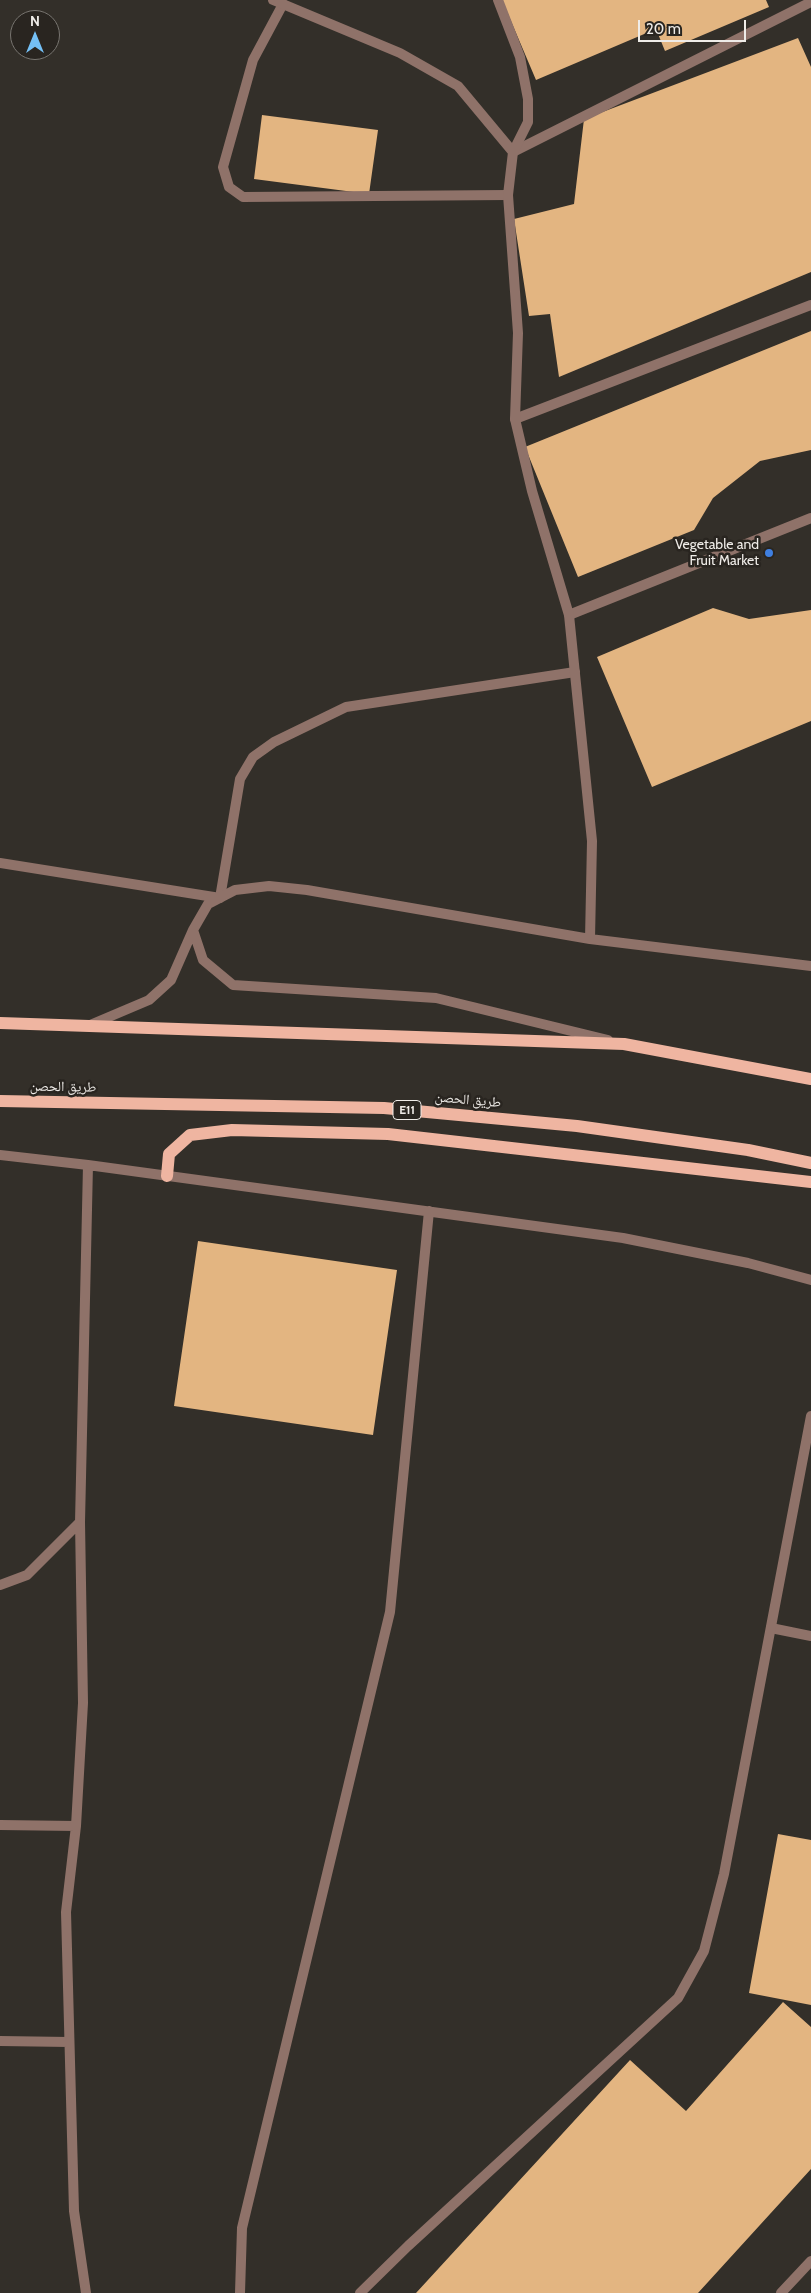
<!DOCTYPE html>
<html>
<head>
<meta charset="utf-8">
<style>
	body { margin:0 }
	#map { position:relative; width:811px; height:2293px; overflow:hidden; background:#332f29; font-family:Cabin,sans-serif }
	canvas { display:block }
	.north { position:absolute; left:10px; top:10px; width:50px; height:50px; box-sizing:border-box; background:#292520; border:1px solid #787570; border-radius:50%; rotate:0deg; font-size:14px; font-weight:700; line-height:20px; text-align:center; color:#efece8 }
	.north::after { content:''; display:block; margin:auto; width:18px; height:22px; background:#74c0f6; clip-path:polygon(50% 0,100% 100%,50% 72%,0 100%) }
	.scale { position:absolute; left:638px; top:20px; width:108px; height:22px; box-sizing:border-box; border:2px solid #efece8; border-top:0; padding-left:6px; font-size:15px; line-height:18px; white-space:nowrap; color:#efece8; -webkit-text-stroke:4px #292520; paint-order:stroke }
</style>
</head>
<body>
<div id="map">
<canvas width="811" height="2293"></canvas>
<div class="north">N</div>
<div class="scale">20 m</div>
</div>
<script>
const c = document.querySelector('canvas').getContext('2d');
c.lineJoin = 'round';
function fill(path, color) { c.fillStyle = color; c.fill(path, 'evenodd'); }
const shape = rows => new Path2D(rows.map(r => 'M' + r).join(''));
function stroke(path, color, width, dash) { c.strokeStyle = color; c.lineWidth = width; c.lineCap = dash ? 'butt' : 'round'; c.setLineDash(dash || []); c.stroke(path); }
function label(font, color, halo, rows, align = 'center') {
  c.font = font + ' Cabin,"Noto Naskh Arabic",sans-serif'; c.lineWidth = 5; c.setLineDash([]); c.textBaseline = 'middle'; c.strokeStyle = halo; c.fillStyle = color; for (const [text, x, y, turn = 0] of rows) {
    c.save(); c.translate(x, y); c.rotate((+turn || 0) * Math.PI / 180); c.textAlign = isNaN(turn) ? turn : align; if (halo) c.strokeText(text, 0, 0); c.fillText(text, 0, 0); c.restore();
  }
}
fill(shape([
	[502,0,766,0,769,7,665,51,656,29,536,80],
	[798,38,811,67,811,272,559,377,550,314,529,316,514,219,574,204,584,119],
	[262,115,378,130,369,194,254,179],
	[811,331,811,450,760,461,713,498,694,530,578,577,525,447],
	[713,608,749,619,811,610,811,721,652,787,597,657],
	[198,1241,397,1270,373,1435,174,1406],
	[778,1834,811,1840,811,2005,749,1993],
	[783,2002,811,2027,811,2169,698,2293,416,2293,630,2060,686,2111]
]), '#e3b581');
stroke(shape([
	[283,4,253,60,223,167,229,187,243,197,508,195],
	[513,152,811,2],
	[515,419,811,305],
	[569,615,811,518],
	[220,898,240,779,253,757,274,742,346,707,575,672],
	[771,1628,811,1636],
	[781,2293,811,2261]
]), '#8f7269', 10);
stroke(shape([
	[273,0,400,53,458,86,513,152,508,195,518,333,515,419,532,491,569,615,592,841,590,939],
	[498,0,520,57,528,99,528,122,513,152],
	[0,863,220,898],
	[193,930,203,960,233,985,436,998,608,1040],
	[90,1025,149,1000,171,980,193,930,208,904,235,890,269,886,307,890,590,939,811,966],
	[0,1155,88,1165,623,1238,748,1263,811,1280],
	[0,1585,27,1575,80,1522],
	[0,1825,76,1826],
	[0,2041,69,2042],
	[86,2293,74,2211,66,1912,76,1826,83,1703,80,1522,88,1165],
	[240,2293,242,2228,390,1612,429,1211],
	[360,2293,408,2246,678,1998,704,1951,724,1874,811,1416]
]), '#8f7269', 10);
stroke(shape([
	[0,1023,624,1044,811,1079],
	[0,1101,384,1108,577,1126,748,1150,811,1163],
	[167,1176,169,1154,190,1135,232,1130,388,1134,811,1182]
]), '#efb5a1', 12);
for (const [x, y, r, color] of [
	[769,553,5,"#3f7fe0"]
]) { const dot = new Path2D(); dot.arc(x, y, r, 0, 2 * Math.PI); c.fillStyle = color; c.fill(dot); stroke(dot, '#292520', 2); }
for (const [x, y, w] of [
	[407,1110,28]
]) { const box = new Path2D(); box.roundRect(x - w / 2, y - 9.5, w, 19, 4); c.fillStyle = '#292520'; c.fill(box); stroke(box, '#efece8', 1); }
label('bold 12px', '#efece8', null, [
	["E11",407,1110]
]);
label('14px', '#efece8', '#292520', [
	["Vegetable and",759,545],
	["Fruit Market",759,561]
], 'right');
label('14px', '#efece8', '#292520', [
	["طريق الحصن",63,1087,1],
	["طريق الحصن",468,1100,5]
]);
</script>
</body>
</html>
